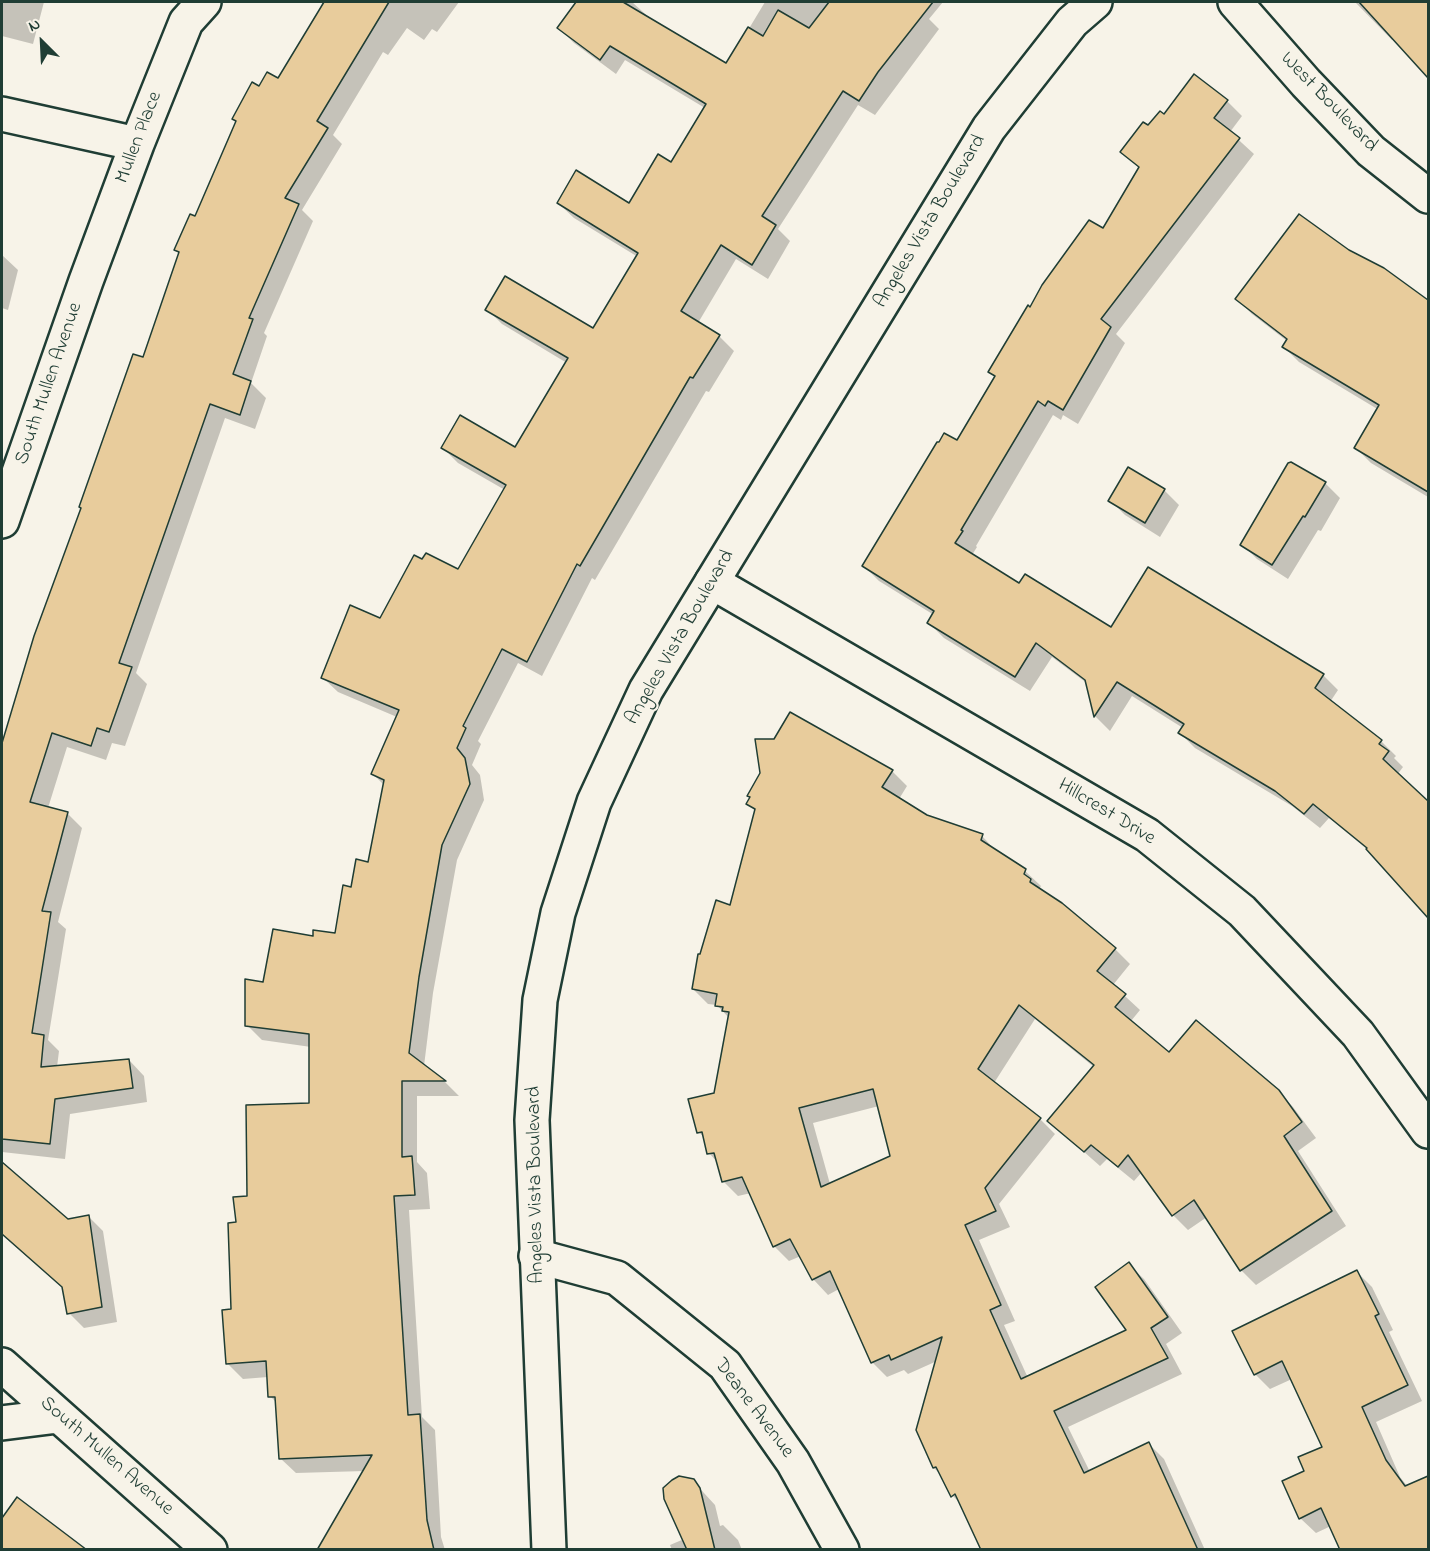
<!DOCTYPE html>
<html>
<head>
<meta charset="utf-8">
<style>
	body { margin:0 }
	#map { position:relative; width:1430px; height:1551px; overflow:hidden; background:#f7f3e8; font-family:"Indie Flower",sans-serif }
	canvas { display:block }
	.frame { position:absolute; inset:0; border:3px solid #1f3d34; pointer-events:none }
	.north { position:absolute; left:12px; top:12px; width:60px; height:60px; -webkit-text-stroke:4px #f7f3e8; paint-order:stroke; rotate:336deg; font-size:16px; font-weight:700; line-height:24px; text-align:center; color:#1f3d34 }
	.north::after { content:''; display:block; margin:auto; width:21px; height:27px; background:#1f3d34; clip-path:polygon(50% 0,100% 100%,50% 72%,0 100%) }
</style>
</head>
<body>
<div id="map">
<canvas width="1430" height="1551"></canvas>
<div class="frame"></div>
<div class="north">N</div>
</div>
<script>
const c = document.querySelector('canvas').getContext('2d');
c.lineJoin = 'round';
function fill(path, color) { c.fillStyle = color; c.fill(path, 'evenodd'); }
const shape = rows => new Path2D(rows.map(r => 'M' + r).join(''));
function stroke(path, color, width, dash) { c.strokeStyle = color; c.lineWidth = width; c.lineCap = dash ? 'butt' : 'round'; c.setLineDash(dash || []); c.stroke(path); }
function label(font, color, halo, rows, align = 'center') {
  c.font = font + ' "Indie Flower",sans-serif'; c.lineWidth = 4.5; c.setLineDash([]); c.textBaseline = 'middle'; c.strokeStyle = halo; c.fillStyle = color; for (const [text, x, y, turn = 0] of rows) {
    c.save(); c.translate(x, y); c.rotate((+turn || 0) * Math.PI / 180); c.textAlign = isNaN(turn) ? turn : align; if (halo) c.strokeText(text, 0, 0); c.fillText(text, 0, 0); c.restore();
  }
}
fill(shape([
	[2,2,44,2,33,44,2,36],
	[321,2,459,2,437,32,432,29,424,40,407,28,388,55,383,52,333,135,342,144,302,210,313,221,264,333,267,336,251,383,266,398,255,429,225,418,136,673,147,684,125,746,112,743,106,760,67,747,48,808,67,813,82,828,58,922,66,929,48,1040,59,1051,57,1067,129,1060,144,1076,147,1102,70,1114,65,1159,2,1152,2,748,36,636,144,359,180,254,176,250,196,218,259,88,278,80,323,5],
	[578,2,632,2,654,22,727,65,765,2,943,2,929,19,939,29,875,115,858,105,778,229,790,241,768,279,736,259,698,323,719,336,734,351,709,392,706,391,595,580,592,578,542,676,518,663,478,741,481,744,472,765,480,775,484,800,457,860,433,993,424,1066,445,1082,459,1096,417,1096,417,1162,427,1173,430,1209,409,1210,422,1417,435,1430,441,1537,445,1550,334,1550,365,1471,296,1473,280,1458,277,1403,270,1396,268,1377,243,1379,228,1364,233,1311,238,1224,249,1197,310,1105,311,1047,262,1040,247,1025,264,983,314,938,336,935,352,888,369,864,384,785,373,774,397,717,338,692,322,677,381,620,458,571,505,490,458,463,443,448,516,449,567,363,502,324,487,309,594,330,638,257,574,218,558,203,629,205,671,164,705,108,625,60,616,74,574,43,559,28],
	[1355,2,1428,2,1428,76,1394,38,1392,40],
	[1194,76,1227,101,1242,116,1230,132,1254,154,1116,334,1125,343,1078,424,1063,415,1061,420,1053,415,976,546,977,547,972,555,1020,585,1112,629,1323,675,1338,690,1330,702,1381,741,1396,756,1394,758,1403,767,1397,775,1428,803,1428,914,1368,850,1329,818,1320,828,1292,806,1195,748,1180,733,1183,728,1132,696,1110,731,1095,716,1088,684,1052,657,1030,691,944,638,929,623,934,615,879,581,864,566,958,442,996,378,990,372,1030,309,1104,230,1140,169,1122,152,1149,127,1164,116],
	[1349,251,1383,270,1428,301,1428,497,1371,463,1356,448,1379,410,1299,362,1284,347,1287,341,1252,314,1237,299],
	[2,255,18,270,8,310,2,308],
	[1325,483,1340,498,1321,531,1318,530,1288,579,1257,559,1242,544],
	[1164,490,1179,505,1160,537,1125,515,1110,500],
	[892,771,907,786,899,799,926,816,982,836,997,852,1025,871,1041,886,1039,889,1115,949,1130,964,1113,985,1140,1010,1131,1021,1169,1054,1278,1091,1293,1107,1316,1138,1298,1151,1346,1226,1256,1285,1241,1270,1207,1217,1188,1230,1173,1215,1142,1172,1134,1181,1107,1159,1100,1166,1049,1121,1094,1067,1035,1019,994,1083,1040,1119,1055,1134,999,1204,1010,1227,979,1240,1015,1321,1004,1325,1028,1378,1128,1331,1128,1264,1144,1279,1182,1333,1166,1344,1182,1374,1068,1427,1090,1472,1149,1444,1164,1459,1205,1550,984,1550,962,1505,953,1496,942,1476,934,1468,937,1361,908,1374,904,1370,887,1377,872,1362,839,1289,828,1295,813,1279,801,1256,789,1261,774,1246,751,1193,738,1196,723,1181,718,1163,709,1153,705,1139,699,1132,716,1094,729,1018,717,1005,708,1004,693,989,701,956,731,906,756,812,748,803],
	[879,1106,892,1156,830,1184,813,1123],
	[2,1164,68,1220,88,1216,103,1231,117,1322,84,1328,69,1313,63,1288,2,1235],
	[1357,1272,1372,1287,1393,1330,1389,1332,1422,1401,1376,1422,1400,1477,1408,1487,1428,1477,1428,1550,1342,1550,1331,1526,1316,1533,1300,1518,1306,1472,1324,1447,1292,1379,1270,1389,1255,1374],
	[693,1481,715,1505,720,1526,723,1525,738,1540,742,1550,672,1550,670,1545,684,1539]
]), '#0003');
const building = shape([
	[324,2,389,2,317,121,328,128,285,198,299,204,249,318,253,319,233,374,251,381,240,415,210,404,119,663,132,667,109,732,97,728,91,746,52,733,30,802,68,812,42,911,51,912,32,1033,44,1035,41,1067,129,1059,133,1088,55,1099,50,1144,2,1139,2,743,34,636,81,508,79,507,133,354,143,357,179,252,174,250,190,214,195,216,236,121,232,119,252,82,259,86,267,72,278,78,324,2],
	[576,2,623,2,726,63,748,27,763,36,778,10,809,28,829,2,933,2,878,72,859,101,843,91,762,216,776,225,752,265,721,245,681,311,720,335,693,378,690,377,580,566,577,564,527,662,502,649,463,726,466,728,457,748,465,758,470,784,442,845,419,977,409,1053,446,1081,402,1081,402,1157,412,1156,415,1195,394,1196,408,1415,420,1414,427,1520,434,1550,317,1550,372,1455,279,1459,275,1397,268,1397,266,1361,226,1364,222,1310,231,1309,228,1223,236,1222,233,1197,247,1196,246,1105,309,1103,309,1034,245,1026,245,979,263,982,273,929,313,936,313,930,335,933,343,885,351,887,356,859,368,862,384,780,371,774,399,710,321,678,350,605,380,618,414,555,422,559,426,553,458,569,506,485,441,448,460,415,515,447,568,358,485,310,505,276,593,328,638,253,557,203,576,170,629,203,658,154,671,162,706,104,610,46,600,60,557,28,576,2],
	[1359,2,1428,2,1428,78,1359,2],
	[1194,74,1228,100,1214,118,1240,138,1101,319,1111,327,1063,410,1048,401,1045,406,1038,401,961,530,963,531,955,543,1019,583,1025,574,1111,627,1148,567,1324,674,1315,688,1382,740,1379,744,1389,751,1383,759,1428,801,1428,918,1366,849,1367,848,1313,804,1304,814,1275,791,1178,733,1184,724,1117,682,1094,717,1085,680,1036,643,1015,677,927,623,934,611,862,566,937,442,939,442,944,433,957,440,995,376,988,372,1028,305,1030,307,1042,285,1089,220,1103,228,1139,167,1120,152,1143,122,1148,125,1160,111,1164,114,1194,74],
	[1299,214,1349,250,1384,268,1428,300,1428,492,1354,448,1379,405,1282,347,1287,339,1235,299,1299,214],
	[1291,462,1326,482,1305,517,1303,516,1272,565,1240,545,1288,463,1291,462],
	[1128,467,1165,489,1145,523,1108,501,1128,467],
	[790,712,893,770,882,787,927,815,983,834,981,840,1026,869,1024,874,1031,879,1030,882,1062,903,1116,948,1097,971,1126,994,1115,1007,1169,1052,1196,1020,1279,1090,1302,1122,1284,1136,1332,1211,1240,1271,1194,1200,1172,1216,1128,1155,1118,1167,1091,1145,1084,1152,1047,1121,1094,1065,1019,1005,978,1069,1041,1118,985,1188,996,1211,965,1225,1001,1305,990,1310,1021,1379,1126,1330,1095,1287,1129,1262,1168,1317,1151,1328,1168,1358,1054,1411,1084,1473,1149,1442,1198,1550,981,1550,955,1494,951,1497,936,1467,933,1468,916,1430,942,1337,891,1360,889,1355,871,1363,830,1271,812,1280,790,1239,773,1247,742,1177,722,1182,714,1153,707,1154,702,1132,697,1133,688,1099,714,1093,729,1012,722,1011,723,1007,715,1006,717,994,692,989,698,954,700,954,716,900,730,905,755,809,746,804,750,797,747,796,760,773,755,739,774,739,790,712],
	[873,1089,890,1156,821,1187,799,1108,873,1089],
	[2,1162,68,1219,89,1215,102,1307,67,1314,62,1287,2,1234,2,1162],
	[1357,1270,1379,1314,1375,1316,1408,1385,1362,1407,1386,1460,1405,1486,1428,1476,1428,1550,1340,1550,1321,1508,1299,1519,1282,1481,1304,1471,1298,1457,1322,1447,1282,1361,1254,1375,1232,1331,1357,1270],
	[679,1476,694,1479,700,1488,715,1550,687,1550,664,1499,663,1488,672,1480,679,1476],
	[17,1497,87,1550,2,1550,2,1518,17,1497]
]);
fill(building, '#e8cc9c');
stroke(building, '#1f3d34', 1.5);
const minor = shape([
	[2,114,137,144],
	[2,521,86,281,137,144,186,22,204,2],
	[712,582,1147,835,1242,911,1358,1034,1428,1131],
	[536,1256,617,1278,725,1365,793,1462,842,1550],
	[2,1365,210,1550],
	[2,1423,58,1416]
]);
const tertiary = shape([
	[1235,2,1306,83,1371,151,1428,196],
	[549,1550,532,1120,540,1000,558,913,594,802,646,690,989,128,1072,22,1095,2]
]);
stroke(minor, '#1f3d34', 38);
stroke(tertiary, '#1f3d34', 38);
stroke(minor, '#f7f3e8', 33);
stroke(tertiary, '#f7f3e8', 33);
label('20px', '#1f3d34', '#f7f3e8', [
	["West Boulevard",1328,103,46],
	["Mullen Place",140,138,-69],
	["Angeles Vista Boulevard",931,222,-59],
	["South Mullen Avenue",50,384,-71],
	["Angeles Vista Boulevard",681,638,-60],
	["Hillcrest Drive",1106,813,31],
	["Angeles Vista Boulevard",537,1185,-91],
	["Deane Avenue",753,1409,53],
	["South Mullen Avenue",106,1457,41]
]);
</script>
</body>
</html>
